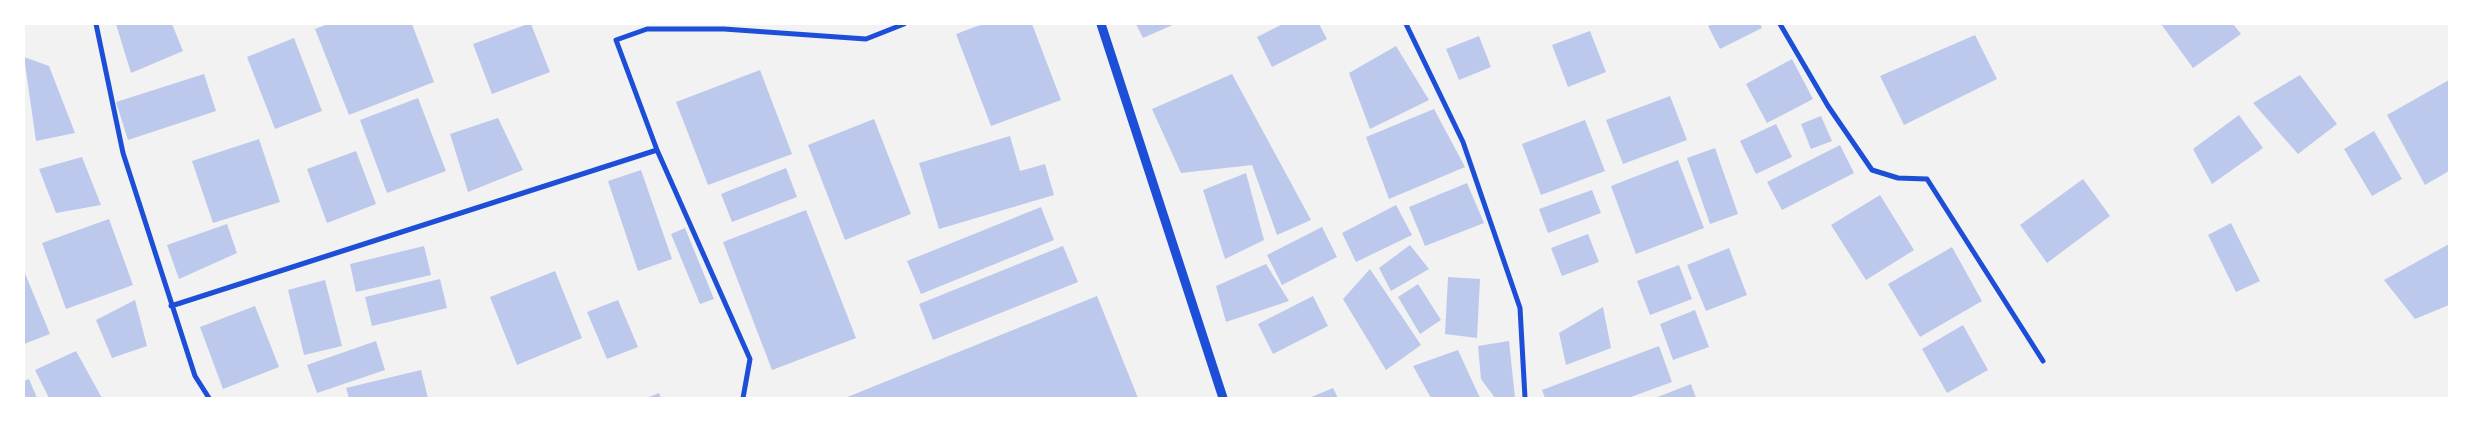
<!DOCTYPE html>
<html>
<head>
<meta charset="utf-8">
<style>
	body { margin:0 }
	#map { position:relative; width:2473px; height:422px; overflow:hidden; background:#f2f2f2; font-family:Figtree,sans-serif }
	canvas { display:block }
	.frame { position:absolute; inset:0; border:25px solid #fff; pointer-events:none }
</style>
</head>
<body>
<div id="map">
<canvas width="2473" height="422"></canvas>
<div class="frame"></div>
</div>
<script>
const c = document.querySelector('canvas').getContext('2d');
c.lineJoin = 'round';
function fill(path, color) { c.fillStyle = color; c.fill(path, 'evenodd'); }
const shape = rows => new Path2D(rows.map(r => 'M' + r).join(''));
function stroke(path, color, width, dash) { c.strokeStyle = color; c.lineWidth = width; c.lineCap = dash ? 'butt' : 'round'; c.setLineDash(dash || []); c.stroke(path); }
fill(shape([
	[116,24,172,24,183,51,131,73],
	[328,24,412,24,434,82,349,115,315,29],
	[528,24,531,24,550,72,492,94,473,44],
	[983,24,1032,24,1061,100,991,126,956,34],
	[1136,24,1175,24,1143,38],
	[1283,24,1319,24,1327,39,1272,67,1257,37],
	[1713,24,1760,24,1762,28,1720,49,1708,26],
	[2161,24,2233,24,2241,34,2193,68],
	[1590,31,1606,72,1568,87,1552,45],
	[1975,35,1997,79,1904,125,1880,76],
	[1479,36,1491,67,1459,80,1446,49],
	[294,38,322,111,275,129,247,57],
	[1396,46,1429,100,1370,129,1349,73],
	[24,57,49,66,75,133,36,141],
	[1792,59,1813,99,1767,123,1746,84],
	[760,70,792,154,708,185,676,102],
	[204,74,216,111,128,140,116,102],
	[1232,74,1311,220,1277,235,1252,165,1181,173,1152,109],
	[2300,75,2337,124,2298,154,2253,103],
	[2449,80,2449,171,2425,185,2387,115],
	[1670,96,1687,140,1623,164,1606,120],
	[418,98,446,171,387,193,360,120],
	[1434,109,1465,167,1389,199,1366,137],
	[2239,115,2263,148,2212,184,2193,149],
	[1821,116,1832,141,1811,149,1801,124],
	[498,118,523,170,468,192,450,134],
	[874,119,911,214,845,240,808,145],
	[1585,120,1605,171,1541,195,1522,144],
	[1776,124,1792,157,1756,174,1740,141],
	[2374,131,2402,179,2372,196,2344,149],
	[1010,136,1020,171,1045,164,1054,195,939,229,919,163],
	[259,139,280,202,213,223,192,161],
	[1840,145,1854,173,1782,210,1767,182],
	[1715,148,1738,214,1710,224,1687,158],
	[356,151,376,204,327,223,307,169],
	[82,157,101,205,56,213,39,169],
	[1678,160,1704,228,1636,254,1611,186],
	[786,168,797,197,732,222,721,194],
	[641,170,672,259,638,271,608,181],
	[1246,173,1264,240,1225,259,1203,190],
	[2083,179,2110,216,2047,263,2020,225],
	[1467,183,1484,223,1425,246,1409,207],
	[1592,190,1601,213,1548,233,1539,209],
	[1880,195,1914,250,1866,280,1831,225],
	[1396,205,1412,235,1356,262,1342,233],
	[1041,207,1054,240,921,294,907,261],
	[806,210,856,338,772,370,723,242],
	[109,219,133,285,66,309,42,243],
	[2231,223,2260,281,2236,292,2208,235],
	[227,224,237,253,179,279,167,245],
	[1322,227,1337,257,1282,285,1267,255],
	[685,228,714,299,700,304,671,234],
	[1588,234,1599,262,1562,276,1551,248],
	[2449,244,2449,305,2415,319,2384,280],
	[1410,245,1429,269,1391,291,1379,268],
	[424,246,431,275,356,292,350,264],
	[1063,246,1078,282,933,340,919,304],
	[1952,247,1982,301,1920,337,1888,284],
	[1729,248,1747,295,1706,311,1687,265],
	[1266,264,1289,301,1226,322,1216,286],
	[1679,265,1692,299,1650,315,1637,281],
	[1370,269,1421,345,1386,370,1343,299],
	[24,271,50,334,24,344],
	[555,271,582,338,517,365,490,297],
	[1448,277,1480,279,1477,338,1445,334],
	[440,279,447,308,372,326,365,297],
	[325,280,342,346,304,355,288,290],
	[1418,284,1441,320,1420,334,1398,297],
	[1097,296,1138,398,845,398],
	[1313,296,1328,326,1273,354,1258,324],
	[135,300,147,346,112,358,96,320],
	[618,300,638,347,607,359,587,312],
	[255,306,279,367,223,389,200,327],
	[1603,307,1611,348,1566,365,1559,333],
	[1695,310,1709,347,1673,360,1660,324],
	[1963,325,1988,370,1947,393,1922,349],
	[376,341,385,370,317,393,307,365],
	[1509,341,1515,398,1495,398,1481,379,1478,346],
	[1659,346,1672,382,1628,398,1545,398,1542,390],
	[1458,350,1480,398,1431,398,1413,366],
	[76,351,102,398,49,398,35,370],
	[421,370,428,398,349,398,346,388],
	[29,379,37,398,24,398,24,381],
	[1691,384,1696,398,1655,398],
	[1333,388,1338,398,1309,398],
	[659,393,661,398,646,398]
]), '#bdc9ec');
stroke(shape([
	[96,24,123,153,195,376,209,398],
	[1406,24,1463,142,1520,308,1525,398],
	[1780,24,1828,106,1872,170,1898,178,1927,179,2043,361],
	[171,306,657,150],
	[743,398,750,359,657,150,616,40,647,29,724,29,866,39,904,24]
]), '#1d4ed8', 5);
stroke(shape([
	[1101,24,1223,398]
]), '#1d4ed8', 9);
</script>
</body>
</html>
